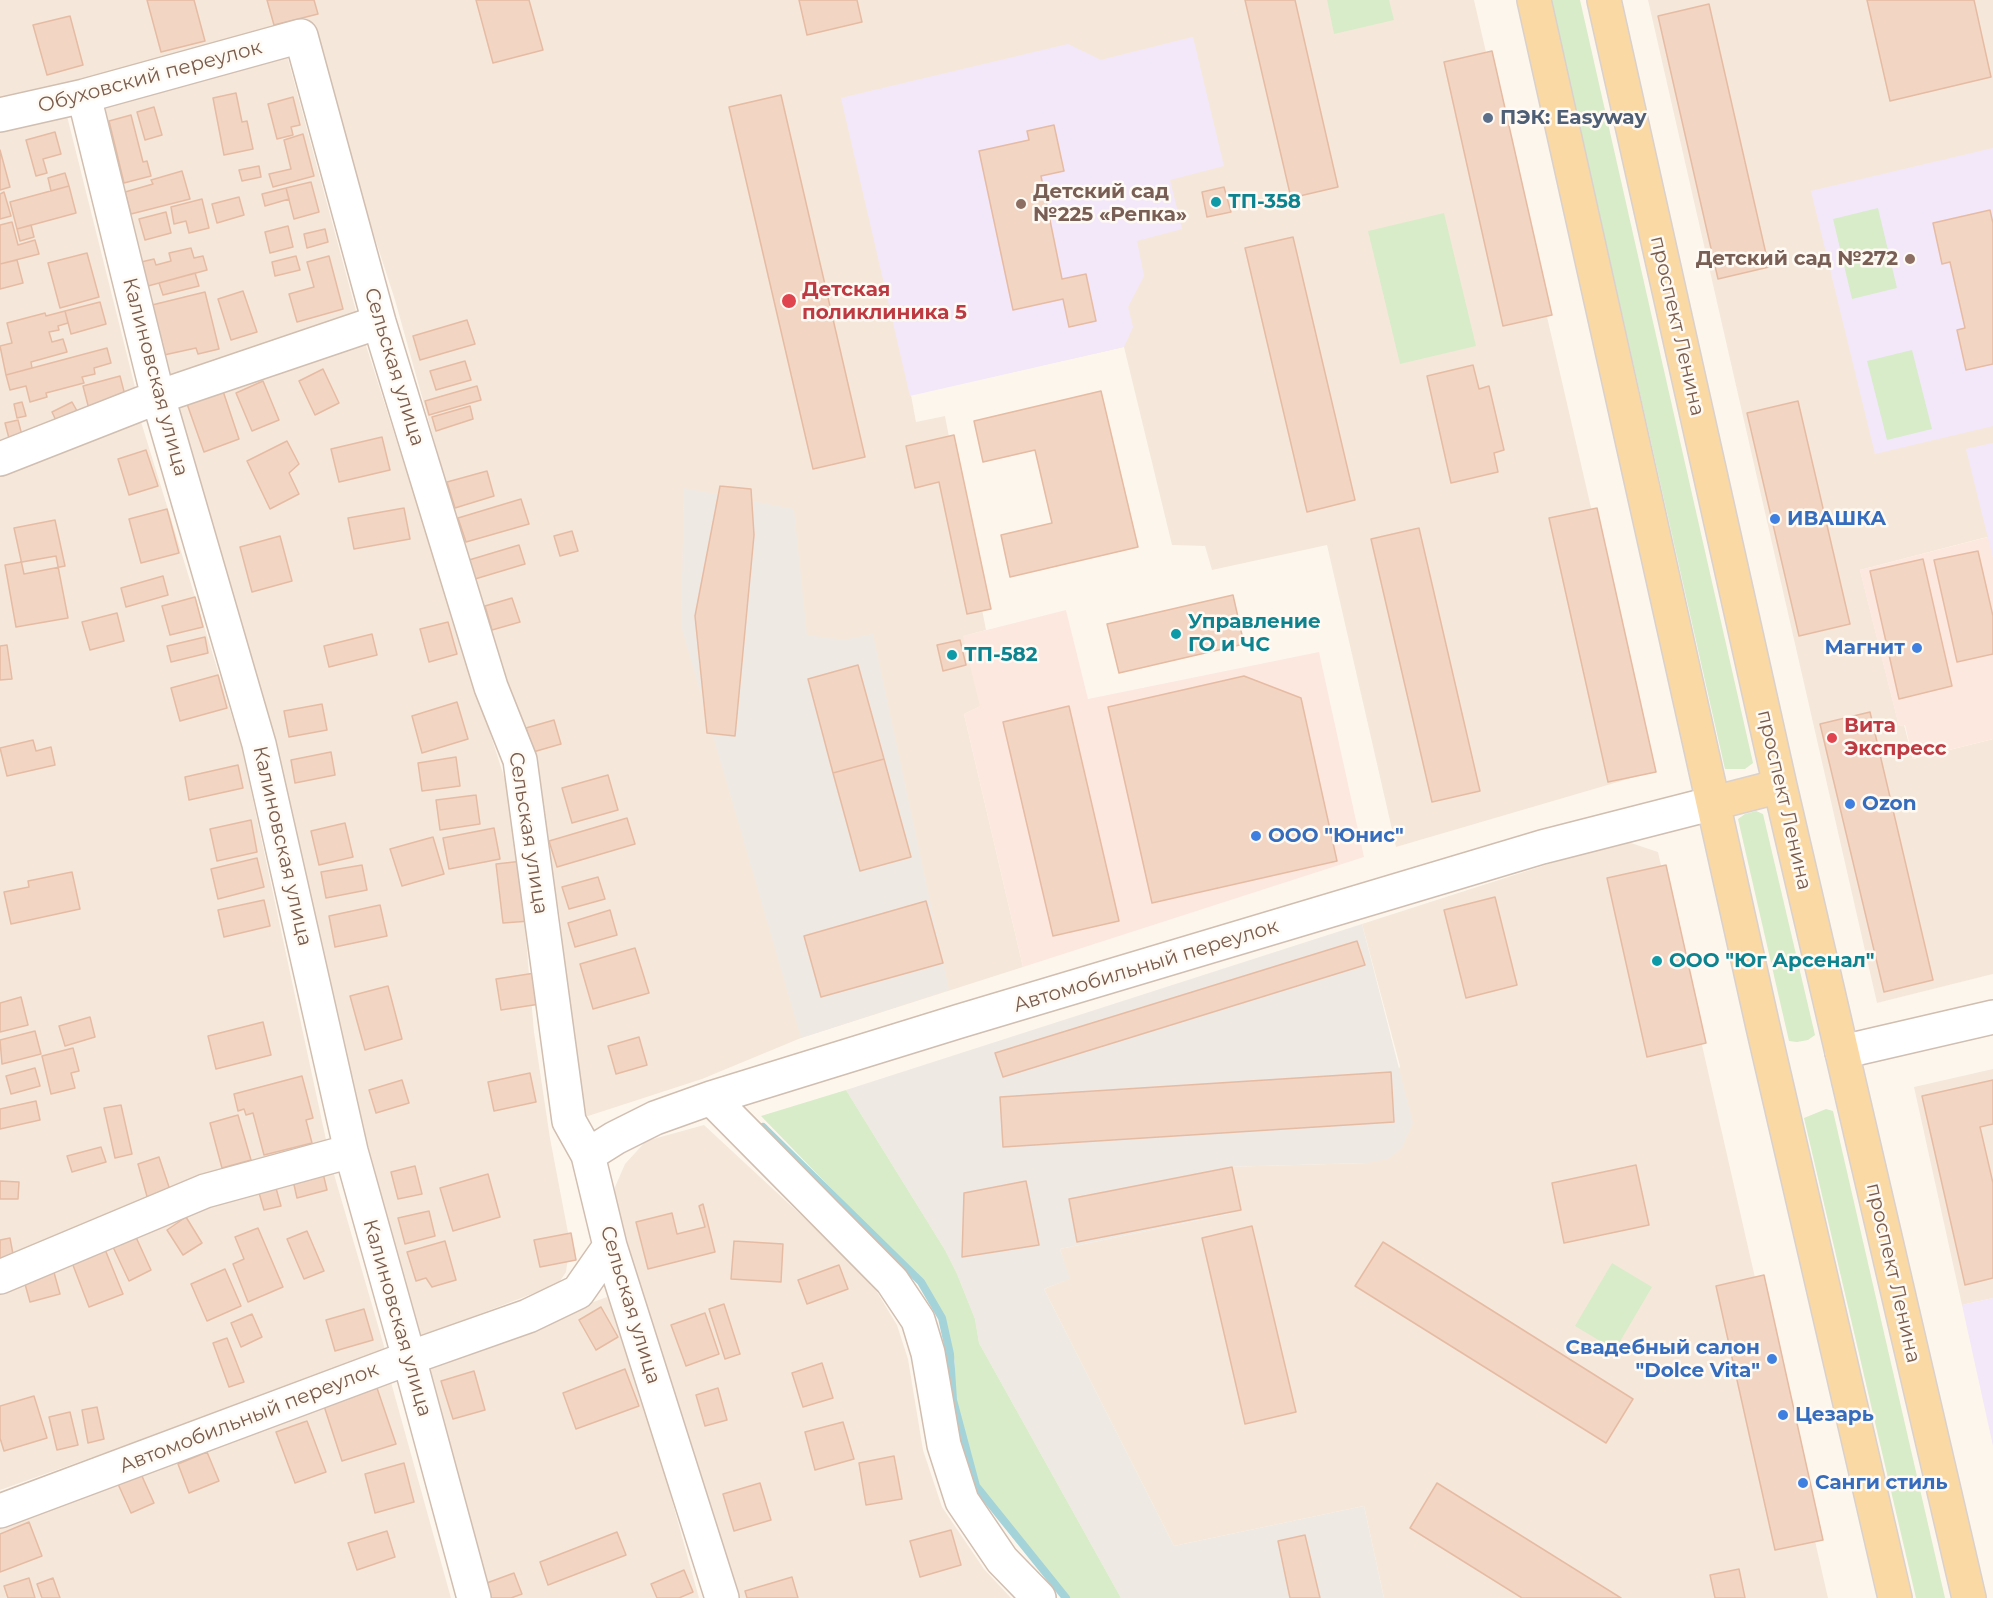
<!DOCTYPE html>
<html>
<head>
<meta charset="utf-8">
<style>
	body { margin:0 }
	canvas { display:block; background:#fdf6ec }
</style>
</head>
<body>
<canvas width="1993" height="1598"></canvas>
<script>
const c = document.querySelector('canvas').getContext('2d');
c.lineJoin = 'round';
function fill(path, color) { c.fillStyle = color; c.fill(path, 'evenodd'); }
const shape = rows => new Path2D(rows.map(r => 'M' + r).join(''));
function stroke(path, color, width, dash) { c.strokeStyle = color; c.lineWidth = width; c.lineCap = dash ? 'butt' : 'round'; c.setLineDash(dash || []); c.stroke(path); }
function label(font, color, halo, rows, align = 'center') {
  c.font = font + ' Montserrat,sans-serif'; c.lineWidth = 5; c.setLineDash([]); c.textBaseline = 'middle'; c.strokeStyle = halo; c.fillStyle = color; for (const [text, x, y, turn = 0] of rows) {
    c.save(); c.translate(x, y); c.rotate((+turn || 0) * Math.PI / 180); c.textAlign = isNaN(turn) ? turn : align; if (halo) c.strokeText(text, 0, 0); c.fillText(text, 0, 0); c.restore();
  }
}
fill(shape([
	[0,0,1474,0,1652,772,1396,847,1327,545,1212,570,1205,546,1172,545,1124,347,911,395,916,422,945,416,986,630,964,636,981,706,964,714,1023,967,801,1038,702,1079,579,1119,569,1031,560,918,535,770,474,583,395,300,307,29,0,108],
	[1648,0,1993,0,1993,558,1987,537,1860,570,1899,726,1904,725,1913,759,1993,739,1993,974,1877,1003],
	[285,48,359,322,153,393,82,104],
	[65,108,138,399,0,455,0,122],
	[363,336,507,786,523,904,534,1032,550,1138,570,1243,566,1272,558,1284,401,1344,156,404],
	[138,412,242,749,328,1149,0,1263,0,464],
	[1628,842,1658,852,1828,1598,1384,1598,1364,1506,1174,1546,1044,1289,1069,1279,1060,1249,1233,1213,1222,1167,1366,1163,1400,1066,1362,924,1589,851],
	[1993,1069,1993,1298,1962,1305,1914,1087],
	[704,1125,828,1240,874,1287,897,1325,908,1359,923,1450,942,1507,984,1569,1011,1598,728,1598,615,1213,615,1187,625,1164,646,1141],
	[329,1157,386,1353,0,1490,0,1276],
	[607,1297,627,1338,699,1598,469,1598,408,1370],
	[389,1375,451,1598,0,1598,0,1521]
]), '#f5e8da');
fill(shape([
	[1988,537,1993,558,1993,739,1913,759,1905,725,1899,726,1860,570],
	[1066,610,1088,699,1319,652,1364,857,1023,967,964,714,980,706,963,636]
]), '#fde8e0');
fill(shape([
	[684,488,794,509,807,635,843,640,873,634,949,990,801,1038,681,626],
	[1362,924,1413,1123,1402,1148,1388,1159,1366,1163,1223,1167,1233,1213,1060,1249,1070,1279,1044,1289,1174,1546,1364,1506,1384,1598,1121,1598,979,1343,975,1319,957,1274,945,1250,846,1090]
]), '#efe9e4');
fill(shape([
	[1193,37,1224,166,1170,180,1182,229,1137,241,1144,276,1128,307,1133,327,1124,347,910,396,841,98,1068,44,1101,60],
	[1993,148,1993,426,1875,454,1811,191],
	[1993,443,1993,558,1966,449],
	[1993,1298,1993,1446,1962,1305]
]), '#f3e8fa');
fill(shape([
	[1327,0,1389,0,1394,20,1334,34],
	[1551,0,1580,0,1753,763,1745,769,1725,769],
	[1878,208,1897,288,1852,299,1833,219],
	[1444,213,1476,346,1400,364,1368,231],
	[1912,350,1932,429,1887,440,1867,361],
	[1756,811,1763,814,1815,1035,1808,1040,1797,1042,1789,1041,1738,819,1745,814],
	[846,1090,945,1250,957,1274,975,1319,979,1343,1121,1598,1068,1598,975,1482,954,1410,955,1362,946,1323,919,1279,761,1116],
	[1826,1109,1833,1111,1945,1598,1916,1598,1804,1118],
	[1612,1263,1652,1287,1615,1350,1575,1326]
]), '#d8ecc9');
stroke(shape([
	[763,1127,921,1282,942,1318,950,1354,953,1400,976,1486,1066,1598]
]), '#a5d3da', 8);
const building = shape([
	[147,0,194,0,205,41,161,52,147,0],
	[267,0,314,0,318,14,274,25,267,0],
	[476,0,529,0,543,50,493,63,476,0],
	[799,0,857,0,862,22,807,35,799,0],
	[1245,0,1295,0,1338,187,1291,198,1245,0],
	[1867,0,1974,0,1991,77,1890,101,1867,0],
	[1709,4,1769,267,1718,279,1658,16,1709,4],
	[70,16,83,65,47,75,33,25,70,16],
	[1492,51,1552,315,1503,326,1444,62,1492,51],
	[236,93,242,122,247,121,253,149,224,155,213,98,236,93],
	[781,95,865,457,813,469,729,107,781,95],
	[293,97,300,125,291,127,293,135,277,139,268,104,293,97],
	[154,107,162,135,145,140,137,112,154,107],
	[131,115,143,162,147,161,151,176,124,183,109,121,131,115],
	[1054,125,1064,171,1041,176,1062,279,1086,274,1096,321,1069,327,1063,299,1013,310,979,151,1029,140,1027,131,1054,125],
	[55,132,61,154,43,159,47,173,36,176,26,140,55,132],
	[303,134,314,176,273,187,269,174,291,169,284,140,303,134],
	[0,150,10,187,0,190,0,150],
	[259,166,261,177,242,181,239,170,259,166],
	[182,171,190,199,131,214,125,192,153,184,151,180,182,171],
	[65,173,69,186,51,191,48,178,65,173],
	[311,182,319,212,294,219,286,188,311,182],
	[69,186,76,213,17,229,10,202,69,186],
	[1224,187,1231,212,1207,217,1202,192,1224,187],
	[286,188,289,199,265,206,262,194,286,188],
	[4,192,11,216,0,219,0,194,4,192],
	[239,197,244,215,217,223,212,204,239,197],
	[202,199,209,228,189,233,186,221,174,224,171,207,202,199],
	[1990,210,1993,223,1993,364,1966,370,1957,330,1965,328,1950,262,1942,264,1933,223,1990,210],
	[166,212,171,233,145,240,139,219,166,212],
	[12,222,18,245,35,240,39,254,0,264,0,225,12,222],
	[31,225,34,237,20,241,17,229,31,225],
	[288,226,293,247,270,253,265,232,288,226],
	[325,229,328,242,307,248,304,234,325,229],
	[1293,237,1355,500,1307,512,1245,248,1293,237],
	[191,248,194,258,203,256,207,270,148,286,141,262,154,259,156,265,171,261,169,253,191,248],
	[87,253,99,297,60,308,48,263,87,253],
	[296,256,300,270,275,276,272,262,296,256],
	[329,256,343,309,297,322,289,294,314,287,307,262,329,256],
	[17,260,23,283,0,289,0,264,17,260],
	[195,273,199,286,163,295,159,283,195,273],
	[243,291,257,332,231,340,218,299,243,291],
	[205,292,219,349,198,354,196,348,164,355,152,305,205,292],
	[100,302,106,324,71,334,65,311,100,302],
	[65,311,68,323,58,326,59,330,49,332,52,342,63,339,67,352,31,362,32,368,6,375,0,346,12,343,7,323,45,313,46,316,65,311],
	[467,320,475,344,420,360,413,336,467,320],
	[107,348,111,363,94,368,95,374,82,377,84,383,46,393,47,397,30,402,26,386,10,390,6,375,107,348],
	[465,361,471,380,436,390,430,371,465,361],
	[1473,365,1479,389,1489,386,1504,450,1494,453,1498,472,1451,483,1427,376,1473,365],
	[323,369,339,403,315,415,299,381,323,369],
	[120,376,127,403,90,413,83,386,120,376],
	[263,381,279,420,252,431,236,393,263,381],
	[477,386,481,400,429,415,425,401,477,386],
	[222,388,239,439,204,452,186,401,222,388],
	[1101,391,1138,547,1010,577,1001,535,1052,523,1035,450,983,462,974,421,1101,391],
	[1798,401,1850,624,1799,636,1747,413,1798,401],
	[22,402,26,416,17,418,14,404,22,402],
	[72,402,81,418,60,429,52,412,72,402],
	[470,406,473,419,436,431,432,417,470,406],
	[18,420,24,443,11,446,5,423,18,420],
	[954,435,991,609,967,614,939,482,915,488,906,446,954,435],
	[382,437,390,470,339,482,331,449,382,437],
	[287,441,299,464,289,473,299,494,270,509,247,461,287,441],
	[146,450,158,486,129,495,118,459,146,450],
	[487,471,494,496,455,508,447,482,487,471],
	[720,486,751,489,754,535,735,736,707,733,695,616,720,486],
	[521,499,529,524,466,542,458,518,521,499],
	[404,508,410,539,354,549,348,518,404,508],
	[1597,508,1656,772,1608,782,1549,518,1597,508],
	[167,509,179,553,141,563,129,519,167,509],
	[55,520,65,566,24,574,14,528,55,520],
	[1419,528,1480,791,1432,802,1371,539,1419,528],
	[572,531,578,551,560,556,554,536,572,531],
	[280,536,292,581,252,592,240,547,280,536],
	[519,545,525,564,475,579,469,560,519,545],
	[1978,551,1993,616,1993,654,1957,662,1934,560,1978,551],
	[56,556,68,618,16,627,5,565,56,556],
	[1923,559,1952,686,1899,699,1870,571,1923,559],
	[163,576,168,595,126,607,121,588,163,576],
	[1233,595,1244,644,1119,673,1107,624,1233,595],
	[195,597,203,627,170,635,162,606,195,597],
	[512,598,520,622,492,630,485,606,512,598],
	[117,613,124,641,90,650,82,622,117,613],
	[448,622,457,654,429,662,420,629,448,622],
	[372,634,377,655,329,667,324,646,372,634],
	[205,637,208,653,171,662,167,646,205,637],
	[960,640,966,665,943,671,937,645,960,640],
	[7,645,12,679,0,680,0,646,7,645],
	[858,665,884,759,833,773,808,679,858,665],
	[218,675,227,708,180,721,171,688,218,675],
	[1244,676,1301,698,1337,861,1152,903,1108,707,1244,676],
	[457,702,468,739,422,753,412,716,457,702],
	[322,704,327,730,289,737,284,711,322,704],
	[1069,706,1119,921,1053,936,1003,722,1069,706],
	[1870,712,1933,980,1884,992,1820,724,1870,712],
	[554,720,561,744,533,752,526,728,554,720],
	[33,740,36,751,51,747,55,765,7,776,0,748,33,740],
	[331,752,335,775,295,783,291,760,331,752],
	[456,757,460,786,422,791,418,763,456,757],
	[884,759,911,857,860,871,833,773,884,759],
	[238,765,243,788,189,800,185,777,238,765],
	[608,775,618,810,572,823,562,788,608,775],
	[476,795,480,824,440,830,436,800,476,795],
	[627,818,635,844,557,867,549,841,627,818],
	[251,820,257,852,217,861,210,829,251,820],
	[345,823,353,857,319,865,311,831,345,823],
	[494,828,500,859,449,869,443,838,494,828],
	[433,837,444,874,402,886,390,849,433,837],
	[257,858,264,887,218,899,211,869,257,858],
	[523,861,530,921,503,923,496,864,523,861],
	[362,865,367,890,326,898,321,872,362,865],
	[1666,865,1706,1043,1647,1057,1607,878,1666,865],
	[72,872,80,909,11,924,4,892,29,887,28,881,72,872],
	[598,877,605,899,569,909,562,887,598,877],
	[1495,897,1517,985,1466,998,1444,910,1495,897],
	[264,900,270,926,224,937,218,910,264,900],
	[926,901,943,963,821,997,804,936,926,901],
	[380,905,387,936,335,947,329,916,380,905],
	[610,910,617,935,575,947,568,923,610,910],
	[1357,941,1365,965,1003,1077,995,1053,1357,941],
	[635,948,649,993,593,1009,580,964,635,948],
	[535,973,540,1004,501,1010,496,979,535,973],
	[388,986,402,1039,365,1050,350,996,388,986],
	[21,997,28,1025,0,1032,0,1003,21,997],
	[90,1017,95,1037,65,1046,59,1026,90,1017],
	[263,1022,271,1055,216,1069,208,1036,263,1022],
	[35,1031,41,1054,2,1064,0,1040,35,1031],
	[639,1037,647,1065,616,1074,608,1046,639,1037],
	[73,1048,79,1071,71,1073,75,1088,51,1094,42,1056,73,1048],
	[35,1068,40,1086,11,1094,6,1076,35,1068],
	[1391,1072,1394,1122,1003,1147,1000,1097,1391,1072],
	[530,1073,536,1102,494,1111,488,1082,530,1073],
	[302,1076,313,1118,306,1120,312,1143,264,1155,253,1113,246,1115,244,1109,238,1111,234,1094,302,1076],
	[402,1080,409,1103,376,1113,369,1090,402,1080],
	[1993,1080,1993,1124,1980,1127,1993,1183,1993,1278,1965,1285,1922,1096,1993,1080],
	[36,1101,40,1120,0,1129,0,1109,36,1101],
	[121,1105,132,1154,115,1158,104,1108,121,1105],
	[238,1115,251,1160,222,1168,210,1123,238,1115],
	[101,1147,106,1162,72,1172,67,1156,101,1147],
	[159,1157,171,1193,148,1200,138,1164,159,1157],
	[1636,1165,1649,1225,1564,1243,1552,1183,1636,1165],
	[415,1166,422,1194,398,1199,391,1172,415,1166],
	[1232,1167,1241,1210,1077,1242,1069,1199,1232,1167],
	[322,1169,327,1190,297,1198,292,1176,322,1169],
	[488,1174,500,1217,453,1231,440,1188,488,1174],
	[0,1181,19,1182,18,1199,0,1199,0,1181],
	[274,1181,281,1206,264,1210,257,1186,274,1181],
	[1026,1181,1039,1245,962,1257,964,1193,1026,1181],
	[703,1204,715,1252,648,1269,636,1222,672,1213,677,1234,705,1227,699,1206,703,1204],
	[429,1211,435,1236,405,1244,398,1218,429,1211],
	[186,1217,202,1243,183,1255,167,1230,186,1217],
	[1252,1226,1296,1412,1245,1424,1202,1238,1252,1226],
	[258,1228,283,1287,248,1302,233,1264,244,1259,235,1237,258,1228],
	[307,1231,324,1271,304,1279,287,1239,307,1231],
	[571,1233,576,1260,540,1267,534,1240,571,1233],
	[135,1235,151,1270,129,1281,112,1245,135,1235],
	[10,1238,15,1265,0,1268,0,1240,10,1238],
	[445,1241,456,1280,432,1287,426,1278,416,1281,407,1252,445,1241],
	[734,1241,783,1244,781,1282,731,1279,734,1241],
	[1383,1242,1633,1399,1606,1443,1355,1286,1383,1242],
	[104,1247,123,1294,89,1307,71,1260,104,1247],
	[839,1265,848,1289,807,1304,798,1280,839,1265],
	[53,1269,60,1294,30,1302,23,1277,53,1269],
	[225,1269,241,1306,207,1321,191,1284,225,1269],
	[1764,1275,1823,1540,1775,1550,1716,1286,1764,1275],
	[724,1304,740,1354,725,1359,709,1309,724,1304],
	[601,1307,618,1337,596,1350,579,1320,601,1307],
	[364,1309,373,1340,335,1351,326,1320,364,1309],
	[705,1313,719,1354,686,1366,671,1325,705,1313],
	[252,1314,262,1337,241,1347,231,1323,252,1314],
	[227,1338,244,1382,229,1387,213,1343,227,1338],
	[822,1363,833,1398,803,1407,792,1373,822,1363],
	[625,1369,639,1406,576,1429,563,1393,625,1369],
	[474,1371,485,1410,453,1419,441,1381,474,1371],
	[377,1388,396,1444,342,1461,324,1406,377,1388],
	[718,1388,727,1420,705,1426,696,1395,718,1388],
	[34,1396,47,1438,4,1451,0,1438,0,1406,34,1396],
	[97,1407,104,1439,88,1443,82,1410,97,1407],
	[70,1412,78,1445,57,1450,49,1417,70,1412],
	[307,1421,326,1472,295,1483,276,1432,307,1421],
	[843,1422,854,1459,815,1470,805,1432,843,1422],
	[207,1452,219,1481,189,1493,178,1464,207,1452],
	[894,1456,902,1499,866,1505,859,1463,894,1456],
	[404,1463,414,1502,375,1513,365,1474,404,1463],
	[141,1474,154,1503,131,1513,118,1484,141,1474],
	[760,1483,771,1520,734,1531,723,1494,760,1483],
	[1437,1483,1621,1598,1522,1598,1410,1528,1437,1483],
	[29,1522,42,1556,0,1572,0,1534,29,1522],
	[951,1530,961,1565,920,1577,910,1541,951,1530],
	[387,1531,395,1557,357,1570,348,1543,387,1531],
	[617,1532,626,1555,548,1585,540,1562,617,1532],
	[1305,1535,1320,1598,1290,1598,1278,1541,1305,1535],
	[1739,1569,1745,1598,1715,1598,1710,1575,1739,1569],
	[684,1570,693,1592,679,1598,657,1598,651,1584,684,1570],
	[514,1573,522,1594,511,1598,489,1598,484,1584,514,1573],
	[792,1577,798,1598,747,1598,745,1591,792,1577],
	[29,1578,35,1598,8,1598,4,1586,29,1578],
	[53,1578,60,1598,42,1598,37,1584,53,1578]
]);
fill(building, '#f3d5c3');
stroke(building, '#e6bba3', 1.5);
const minor = shape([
	[84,96,158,397,259,744,351,1151,409,1358,474,1598],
	[0,115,84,96,301,36,379,322,491,687,520,760,569,1121,588,1155,610,1246,722,1598],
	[0,459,158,397,379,322],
	[1842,1052,1993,1017],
	[711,1098,892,1281,918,1320,928,1353,944,1445,962,1501,1002,1560,1039,1598],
	[588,1155,615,1138,655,1118,711,1098,960,1021,1542,847,1714,803],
	[0,1277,205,1191,351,1151],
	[0,1511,409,1358,528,1316,578,1292,610,1246]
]);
const major = shape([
	[1534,0,1763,1027,1895,1598],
	[1604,0,1780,786,1969,1598],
	[1714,803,1780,786]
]);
stroke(minor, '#d1beb0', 36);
stroke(major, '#dad1cd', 36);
stroke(minor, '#fff', 33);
stroke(major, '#fbd9a5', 33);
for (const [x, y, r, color] of [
	[1488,118,6,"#5c6f8a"],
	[1216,202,6,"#0f9aa8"],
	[1021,204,6,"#8d6e63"],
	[1910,259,6,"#8d6e63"],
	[789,301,8,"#e0444e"],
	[1775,519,6,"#3f7fe0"],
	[1176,634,6,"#0f9aa8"],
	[1917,648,6,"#3f7fe0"],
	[952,655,6,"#0f9aa8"],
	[1832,738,6,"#e0444e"],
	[1850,804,6,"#3f7fe0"],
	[1256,836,6,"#3f7fe0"],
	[1657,961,6,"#0f9aa8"],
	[1772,1359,6,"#3f7fe0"],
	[1783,1415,6,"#3f7fe0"],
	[1803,1483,6,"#3f7fe0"]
]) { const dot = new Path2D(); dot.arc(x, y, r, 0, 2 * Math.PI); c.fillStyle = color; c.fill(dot); stroke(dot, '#fffaf3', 2); }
label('20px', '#7a5c4d', '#fffaf3', [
	["Обуховский переулок",150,77,-15],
	["проспект Ленина",1677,326,77],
	["Сельская улица",394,367,73],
	["Калиновская улица",155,377,75],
	["проспект Ленина",1784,800,77],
	["Сельская улица",528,833,81],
	["Калиновская улица",282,846,77],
	["Автомобильный переулок",1146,966,-17],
	["проспект Ленина",1893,1273,77],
	["Сельская улица",630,1305,73],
	["Калиновская улица",397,1318,74],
	["Автомобильный переулок",249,1418,-21]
]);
label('bold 20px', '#4e5e75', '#fffaf3', [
	["ПЭК: Easyway",1500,118]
], 'left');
label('bold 20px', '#785e54', '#fffaf3', [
	["Детский сад",1033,192],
	["№225 «Репка»",1033,215],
	["Детский сад №272",1898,259,"right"]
], 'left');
label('bold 20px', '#0d838f', '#fffaf3', [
	["ТП-358",1228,202],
	["Управление",1188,622],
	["ГО и ЧС",1188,645],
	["ТП-582",964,655],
	["ООО \"Юг Арсенал\"",1669,961]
], 'left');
label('bold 20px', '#be3a42', '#fffaf3', [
	["Детская",802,290],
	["поликлиника 5",802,313],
	["Вита",1844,726],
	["Экспресс",1844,749]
], 'left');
label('bold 20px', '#366cbe', '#fffaf3', [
	["ИВАШКА",1787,519],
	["Магнит",1905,648,"right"],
	["Ozon",1862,804],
	["ООО \"Юнис\"",1268,836],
	["Свадебный салон",1760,1348,"right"],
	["\"Dolce Vita\"",1760,1371,"right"],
	["Цезарь",1795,1415],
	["Санги стиль",1815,1483]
], 'left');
</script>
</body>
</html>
